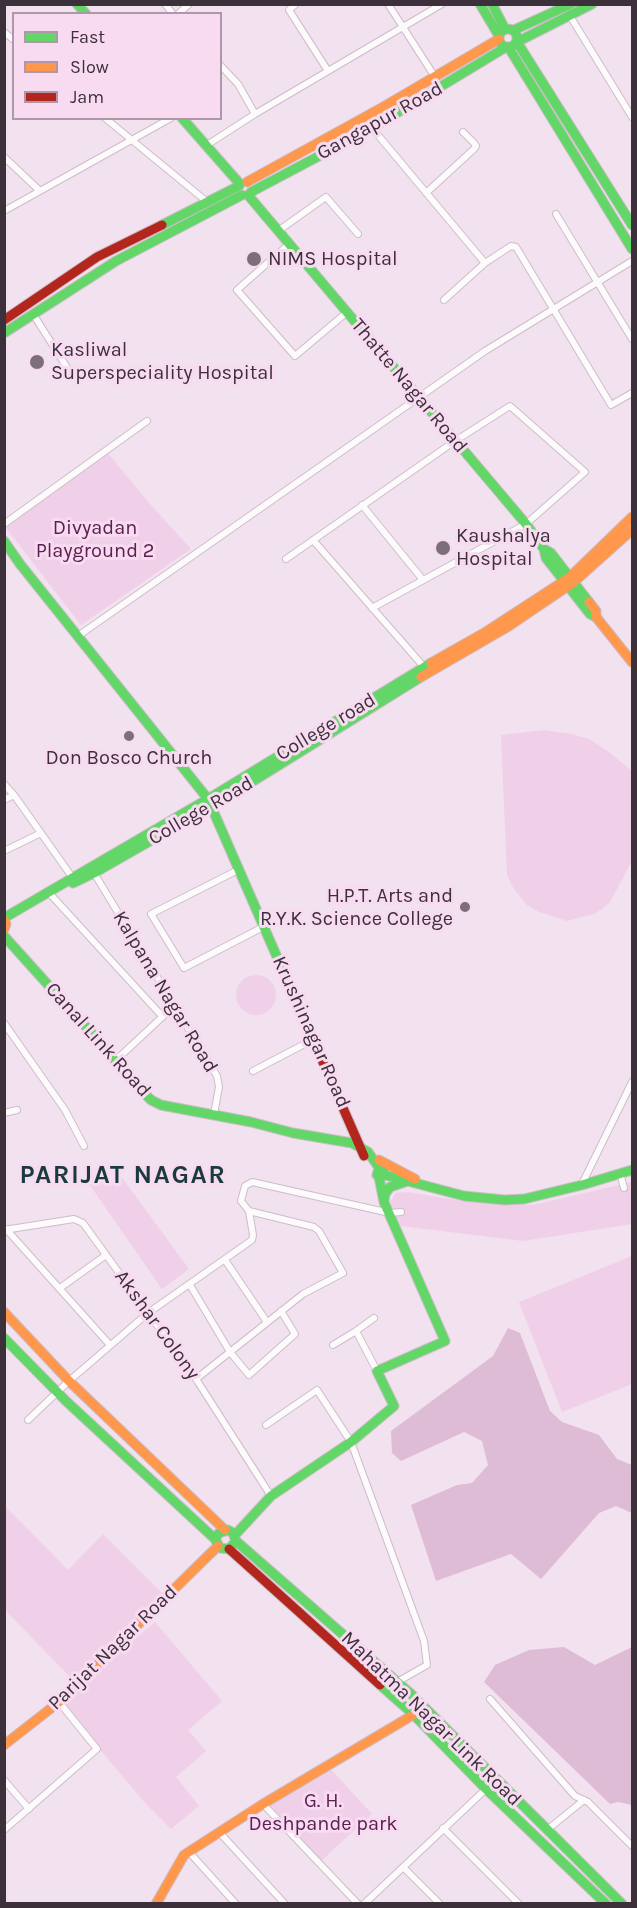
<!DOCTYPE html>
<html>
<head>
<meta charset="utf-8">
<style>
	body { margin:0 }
	#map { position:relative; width:637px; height:1908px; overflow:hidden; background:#f2e1ee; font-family:Karla,sans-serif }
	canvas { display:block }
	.frame { position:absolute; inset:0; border:6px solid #3c313a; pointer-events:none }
	.legend { position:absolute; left:12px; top:12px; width:210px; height:108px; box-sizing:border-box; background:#f8dbf1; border:2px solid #ad97a8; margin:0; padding:8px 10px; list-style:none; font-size:18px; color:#3c313a }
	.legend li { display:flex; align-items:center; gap:12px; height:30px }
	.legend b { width:30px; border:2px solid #ad97a8 }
</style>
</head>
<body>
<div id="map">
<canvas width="637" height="1908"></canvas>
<div class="frame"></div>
<ul class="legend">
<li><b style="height:8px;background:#63d668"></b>Fast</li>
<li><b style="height:8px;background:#ff974d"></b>Slow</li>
<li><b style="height:8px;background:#b3261e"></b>Jam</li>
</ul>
</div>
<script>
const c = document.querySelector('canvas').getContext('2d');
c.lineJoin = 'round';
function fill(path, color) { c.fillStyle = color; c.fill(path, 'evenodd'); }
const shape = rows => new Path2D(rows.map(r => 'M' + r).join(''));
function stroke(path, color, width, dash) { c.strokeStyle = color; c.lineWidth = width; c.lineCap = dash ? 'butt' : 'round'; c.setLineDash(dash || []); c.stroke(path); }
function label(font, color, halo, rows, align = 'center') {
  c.font = font + ' Karla,sans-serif'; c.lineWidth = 6; c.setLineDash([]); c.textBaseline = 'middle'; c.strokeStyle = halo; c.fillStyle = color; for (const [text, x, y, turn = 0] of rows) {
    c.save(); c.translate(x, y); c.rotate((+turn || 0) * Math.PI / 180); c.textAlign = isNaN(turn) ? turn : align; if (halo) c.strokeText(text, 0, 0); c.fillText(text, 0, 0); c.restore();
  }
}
fill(shape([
	[106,451,149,503,191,549,81,625,6,528],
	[544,730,571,734,589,739,609,752,632,771,632,861,610,902,602,909,594,914,567,921,539,912,527,905,514,889,507,875,501,735],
	'236 995a20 20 0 1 1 40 0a20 20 0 1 1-40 0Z',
	[123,1179,189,1269,162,1289,89,1184],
	[632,1182,632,1224,523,1241,401,1226,390,1202,396,1193,407,1192,463,1201,533,1205],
	[632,1256,632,1384,562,1412,519,1302],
	[5,1506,68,1570,103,1534,162,1593,73,1680,5,1610],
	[155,1622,222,1701,188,1730,206,1751,176,1777,199,1806,171,1829,145,1803,61,1703],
	[330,1768,372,1814,321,1861,270,1805]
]), '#f0d0e8');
fill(shape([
	[508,1328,520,1333,550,1411,562,1422,599,1435,617,1459,632,1465,632,1513,616,1506,599,1513,541,1579,511,1554,436,1581,411,1505,457,1485,472,1483,488,1465,482,1441,464,1432,401,1461,392,1453,391,1431,493,1356],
	[564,1647,595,1665,632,1647,632,1805,618,1802,610,1804,484,1682,495,1665,529,1650]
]), '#debcd6');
const street = shape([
	[165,4,173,14],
	[296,4,289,10,328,71],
	[388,4,435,77],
	[178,14,189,4],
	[570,16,632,117],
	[4,32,14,40],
	[255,114,442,4],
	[105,118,206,201],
	[372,128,485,263],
	[207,145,255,114,238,84,220,65],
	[4,157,40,191],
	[426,193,474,149,476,146,474,143,463,132],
	[4,211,171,118],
	[556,214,632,339],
	[278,231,326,197,358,234],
	[289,244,237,290,295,356,346,313],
	[444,300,485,263,511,246,516,247,611,405,632,393],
	[33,314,73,377],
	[362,505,423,580],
	[4,524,147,421],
	[313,540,424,667],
	[286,559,455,441,510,406,585,472,526,524,372,608],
	[78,636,485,351,632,261],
	[4,784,14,795,72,877],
	[4,800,14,795],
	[4,851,41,833],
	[238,870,151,914,184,968,265,926],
	[94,873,217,1076,219,1087,214,1114],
	[51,895,162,1016],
	[4,1023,65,1110,84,1146],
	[115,1061,174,1006],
	[253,1071,314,1039],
	[4,1113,17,1110],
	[620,1173,624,1188],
	[582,1184,632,1082],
	[6,1229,110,1345],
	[4,1230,74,1219,83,1223,198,1382,271,1496],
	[225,1260,267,1322],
	[190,1285,230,1352,249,1375,295,1334,281,1311],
	[60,1288,106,1255],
	[356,1331,374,1318],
	[333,1345,356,1331,377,1371],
	[196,1379,303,1294,343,1273,319,1231,314,1227,249,1211,241,1201,245,1186,252,1182,390,1213,401,1212],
	[28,1420,69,1381,148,1313,252,1240,253,1235,249,1211],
	[266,1425,317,1390,351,1442,424,1641,427,1665,397,1682],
	[490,1699,575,1796,588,1802,632,1846],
	[4,1780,29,1809],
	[263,1804,358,1904],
	[443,1828,519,1904],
	[4,1830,97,1749,59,1702],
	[547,1830,584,1800],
	[220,1833,285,1904],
	[189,1852,236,1904],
	[403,1867,440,1904],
	[364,1904,486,1789]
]);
const fast = shape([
	[77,4,86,14],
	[480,4,499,36],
	[492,4,505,29],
	'499 38a9 9 0 1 1 18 0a9 9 0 1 1-18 0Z',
	[514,30,571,4],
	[517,42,632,225],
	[517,42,592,4],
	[509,48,632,249],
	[182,118,240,184],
	[251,192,372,128,506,47],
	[248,195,526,524,544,549,551,553,589,602],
	[162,225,239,186],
	[4,333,116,261,242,195],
	[4,541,20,564,208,799,291,989],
	[544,549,546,558,590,614,596,617],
	[73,883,94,873,234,793,421,677],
	[4,918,208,799,431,663],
	[4,936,106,1049,129,1078,151,1100,161,1105,251,1122,293,1133,352,1143,368,1152,380,1169],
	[385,1175,383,1169,378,1171,377,1175,381,1177,385,1175,464,1196,505,1200,524,1199,582,1185,632,1170],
	[384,1201,385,1194,390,1187,405,1182],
	[4,1338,66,1401,215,1539,220,1548,229,1549,236,1541,233,1533,228,1530,219,1533,215,1539],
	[234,1536,271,1496,351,1442,394,1406,377,1371,445,1341,384,1202,379,1177],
	[236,1541,411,1694,622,1904],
	[380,1685,414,1715,486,1789,606,1904]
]);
const slow = shape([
	[247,182,385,106,499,39],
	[589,602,596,611,596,617,632,662],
	[431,663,484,633,570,577,632,517],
	[421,677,509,626,574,582,632,530],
	[4,920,6,924,4,929],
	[379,1160,415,1179],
	[4,1312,69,1381,225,1530],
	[4,1745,59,1702,218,1546],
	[156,1904,184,1855,263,1804,418,1712]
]);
const jam = shape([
	[4,320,97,257,162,225],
	[291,989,364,1156],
	[229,1549,380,1685]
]);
stroke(street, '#ccbec8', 8);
stroke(fast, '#ccbec8', 11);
stroke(slow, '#ccbec8', 11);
stroke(jam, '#ccbec8', 11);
stroke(street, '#fdfafc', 6);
stroke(fast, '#63d668', 9);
stroke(slow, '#ff974d', 9);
stroke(jam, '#b3261e', 9);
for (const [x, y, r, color] of [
	[254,259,8,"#7c6f79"],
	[37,362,8,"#7c6f79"],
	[443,548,8,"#7c6f79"],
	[129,736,6,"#7c6f79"],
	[465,907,6,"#7c6f79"]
]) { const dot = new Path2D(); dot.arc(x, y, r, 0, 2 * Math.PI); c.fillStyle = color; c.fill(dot); stroke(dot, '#f8dbf1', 2); }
label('20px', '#3c313a', '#f8dbf1', [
	["Gangapur Road",380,121,-29],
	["Thatte Nagar Road",409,386,50],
	["College road",326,727,-31],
	["College Road",201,811,-30],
	["Kalpana Nagar Road",165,992,59],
	["Krushinagar Road",311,1032,66],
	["Canal Link Road",98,1040,48],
	["Akshar Colony",157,1325,54],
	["Parijat Nagar Road",113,1648,-44],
	["Mahatma Nagar Link Road",431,1719,44]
]);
label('20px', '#3c313a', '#f8dbf1', [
	["NIMS Hospital",268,259],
	["Kasliwal",51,350],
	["Superspeciality Hospital",51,373],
	["Kaushalya",456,536],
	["Hospital",456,559],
	["Don Bosco Church",129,758,"center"],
	["H.P.T. Arts and",453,896,"right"],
	["R.Y.K. Science College",453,919,"right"]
], 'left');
label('20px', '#592050', '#f8dbf1', [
	["Divyadan",95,528],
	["Playground 2",95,551],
	["G. H.",323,1801],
	["Deshpande park",323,1824]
]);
c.letterSpacing = '1.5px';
label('bold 26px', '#193b3f', '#f8dbf1', [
	["PARIJAT NAGAR",123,1176]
]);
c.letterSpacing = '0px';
</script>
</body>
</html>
